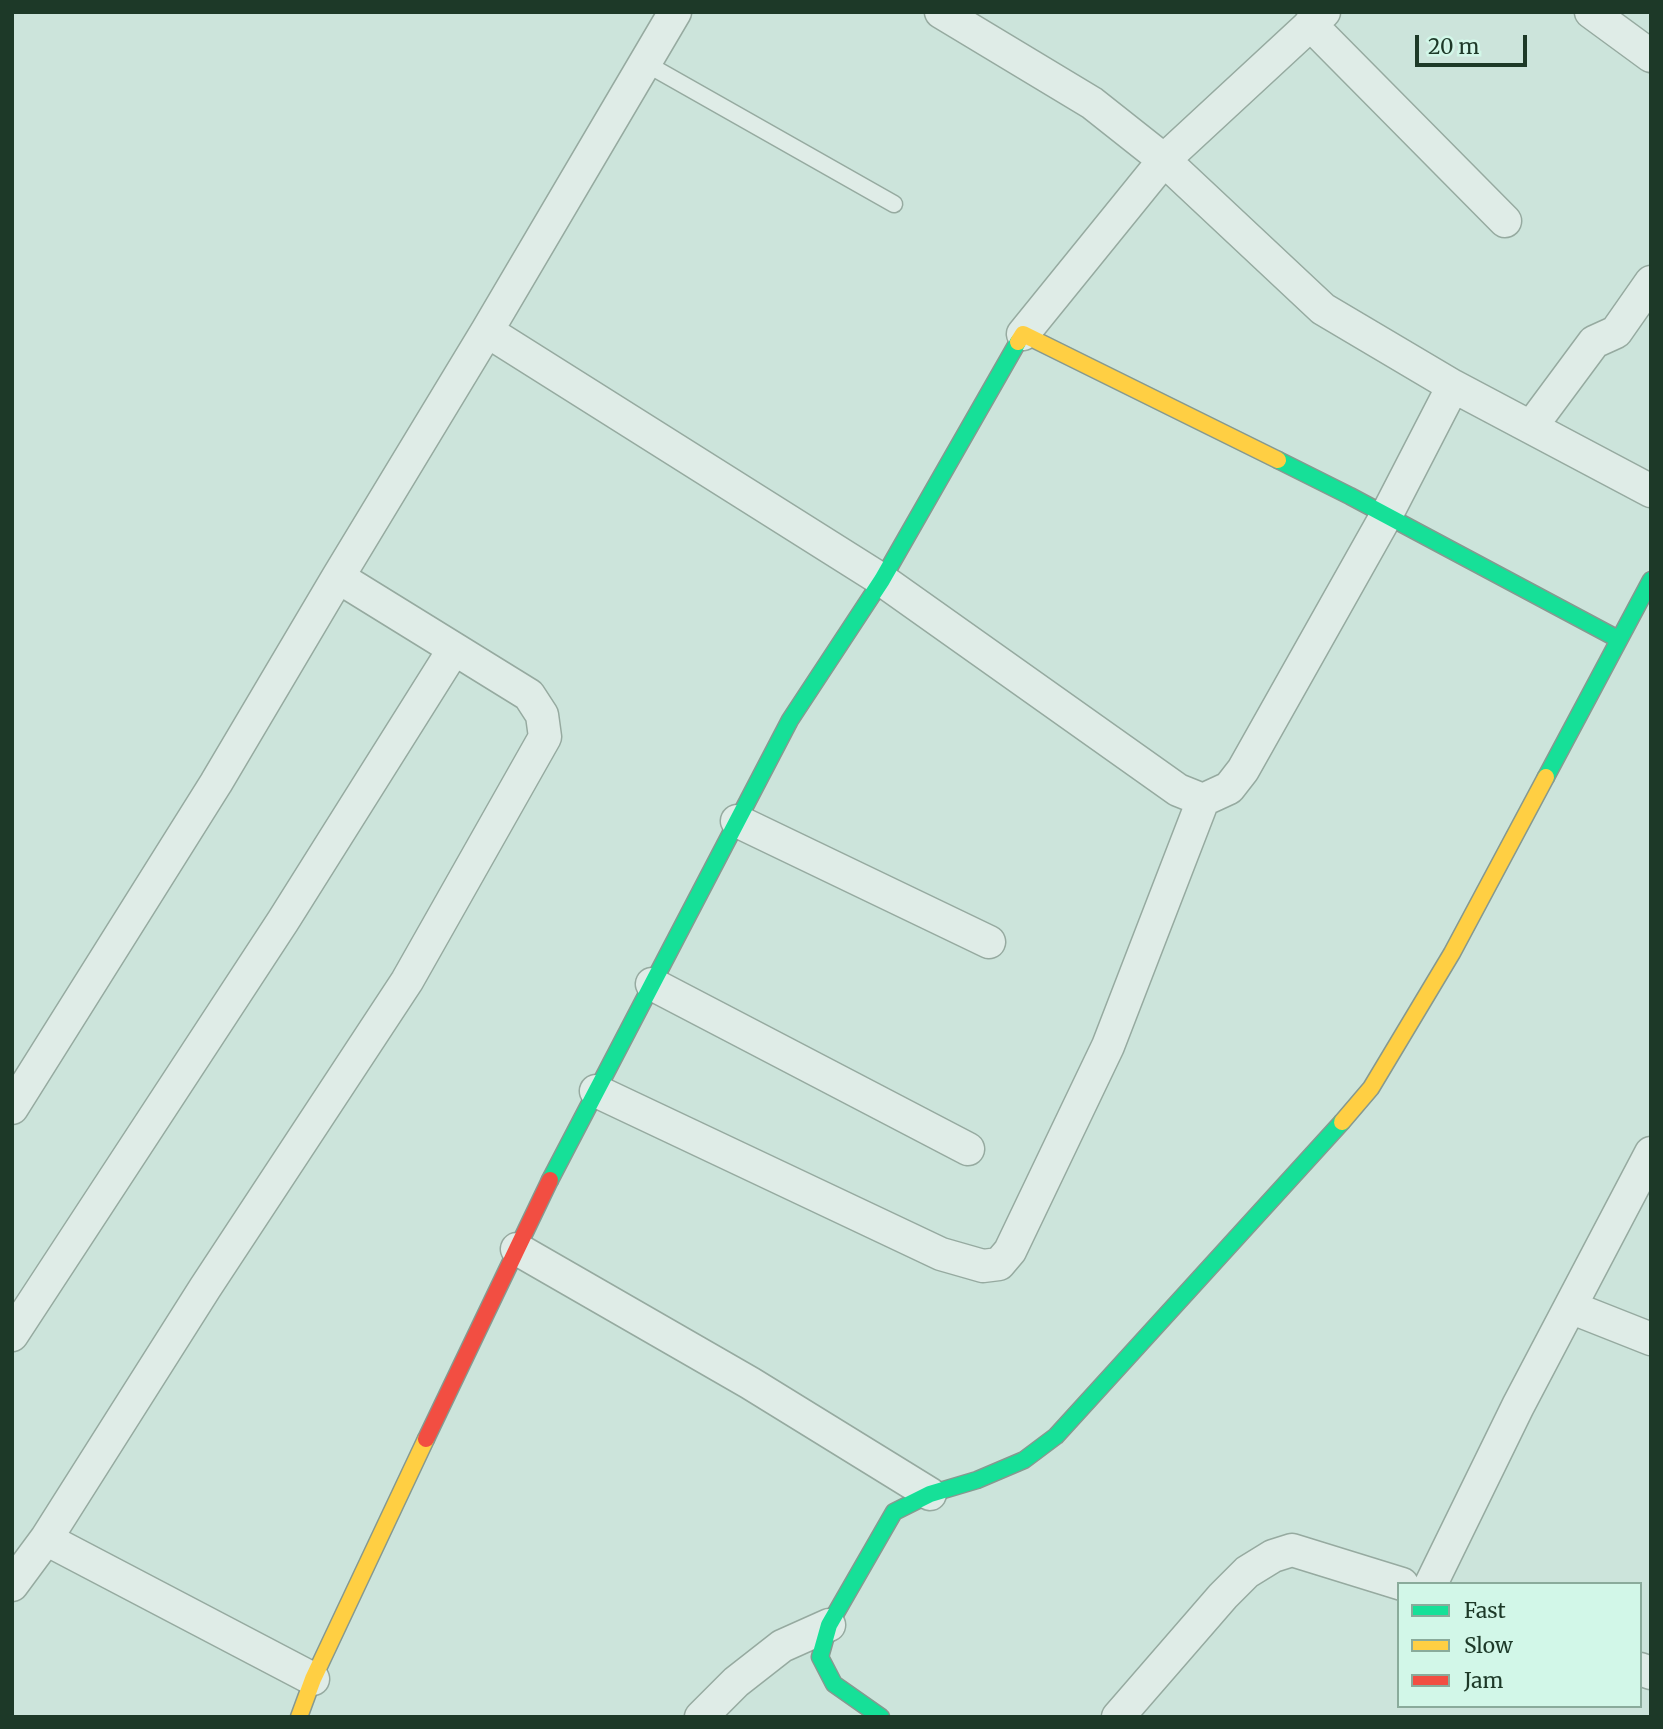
<!DOCTYPE html>
<html>
<head>
<meta charset="utf-8">
<style>
	body { margin:0 }
	#map { position:relative; width:1663px; height:1729px; overflow:hidden; background:#cce4db; font-family:Merriweather,serif }
	canvas { display:block }
	.frame { position:absolute; inset:0; border:14px solid #1d3928; pointer-events:none }
	.legend { position:absolute; left:1397px; top:1582px; width:245px; height:126px; box-sizing:border-box; background:#d2f7e8; border:2px solid #8aab9b; margin:0; padding:9px 12px; list-style:none; font-size:21px; color:#1d3928 }
	.legend li { display:flex; align-items:center; gap:14px; height:35px }
	.legend b { width:35px; border:2px solid #8aab9b }
	.scale { position:absolute; left:1415px; top:35px; width:112px; height:32px; box-sizing:border-box; border:4px solid #1d3928; border-top:0; padding-left:9px; font-size:21px; line-height:24px; white-space:nowrap; color:#1d3928; -webkit-text-stroke:5px #d2f7e8; paint-order:stroke }
</style>
</head>
<body>
<div id="map">
<canvas width="1663" height="1729"></canvas>
<div class="frame"></div>
<ul class="legend">
<li><b style="height:9px;background:#16e098"></b>Fast</li>
<li><b style="height:9px;background:#ffcf43"></b>Slow</li>
<li><b style="height:9px;background:#f24e42"></b>Jam</li>
</ul>
<div class="scale">20 m</div>
</div>
<script>
const c = document.querySelector('canvas').getContext('2d');
c.lineJoin = 'round';
const shape = rows => new Path2D(rows.map(r => 'M' + r).join(''));
function stroke(path, color, width, dash) { c.strokeStyle = color; c.lineWidth = width; c.lineCap = dash ? 'butt' : 'round'; c.setLineDash(dash || []); c.stroke(path); }
const lane = shape([
	[645,63,894,204]
]);
const street = shape([
	[941,12,1092,103,1164,160,1323,309,1453,386,1651,491],
	[1591,12,1651,56],
	[1310,24,1505,221],
	[487,331,882,580,1178,790,1203,800,1229,788,1243,770,1386,516,1453,386],
	[1023,334,1164,160,1324,12],
	[1531,427,1594,342,1616,332,1651,282],
	[737,821,989,942],
	[652,984,968,1149],
	[596,1091,941,1254,983,1266,999,1264,1010,1251,1108,1046,1203,800],
	[12,1108,216,783,338,577,487,331,675,12],
	[517,1249,750,1383,930,1494],
	[1570,1307,1651,1339],
	[12,1335,283,921,454,649],
	[46,1539,313,1679],
	[1431,1584,1518,1406,1651,1153],
	[12,1585,46,1539,205,1288,407,981,545,737,542,715,529,695,338,577],
	[1640,1669,1651,1673],
	[701,1717,736,1682,782,1646,829,1625],
	[1118,1717,1223,1596,1247,1572,1273,1556,1292,1550,1402,1584]
]);
const fast = shape([
	[1278,460,1350,496,1618,639],
	[1546,777,1651,580],
	[550,1180,790,720,882,580,1018,342],
	[881,1717,834,1684,820,1657,829,1625,894,1512,930,1494,977,1480,1024,1460,1056,1436,1342,1122]
]);
const slow = shape([
	[1018,342,1023,334,1278,460],
	[1342,1122,1371,1088,1452,953,1546,777],
	[299,1717,313,1679,426,1439]
]);
const jam = shape([
	[426,1439,550,1180]
]);
stroke(lane, '#96aaa0', 19);
stroke(street, '#96aaa0', 35);
stroke(fast, '#869990', 19);
stroke(slow, '#869990', 19);
stroke(jam, '#869990', 19);
stroke(lane, '#dfece7', 16);
stroke(street, '#dfece7', 32);
stroke(fast, '#16e098', 16);
stroke(slow, '#ffcf43', 16);
stroke(jam, '#f24e42', 16);
</script>
</body>
</html>
